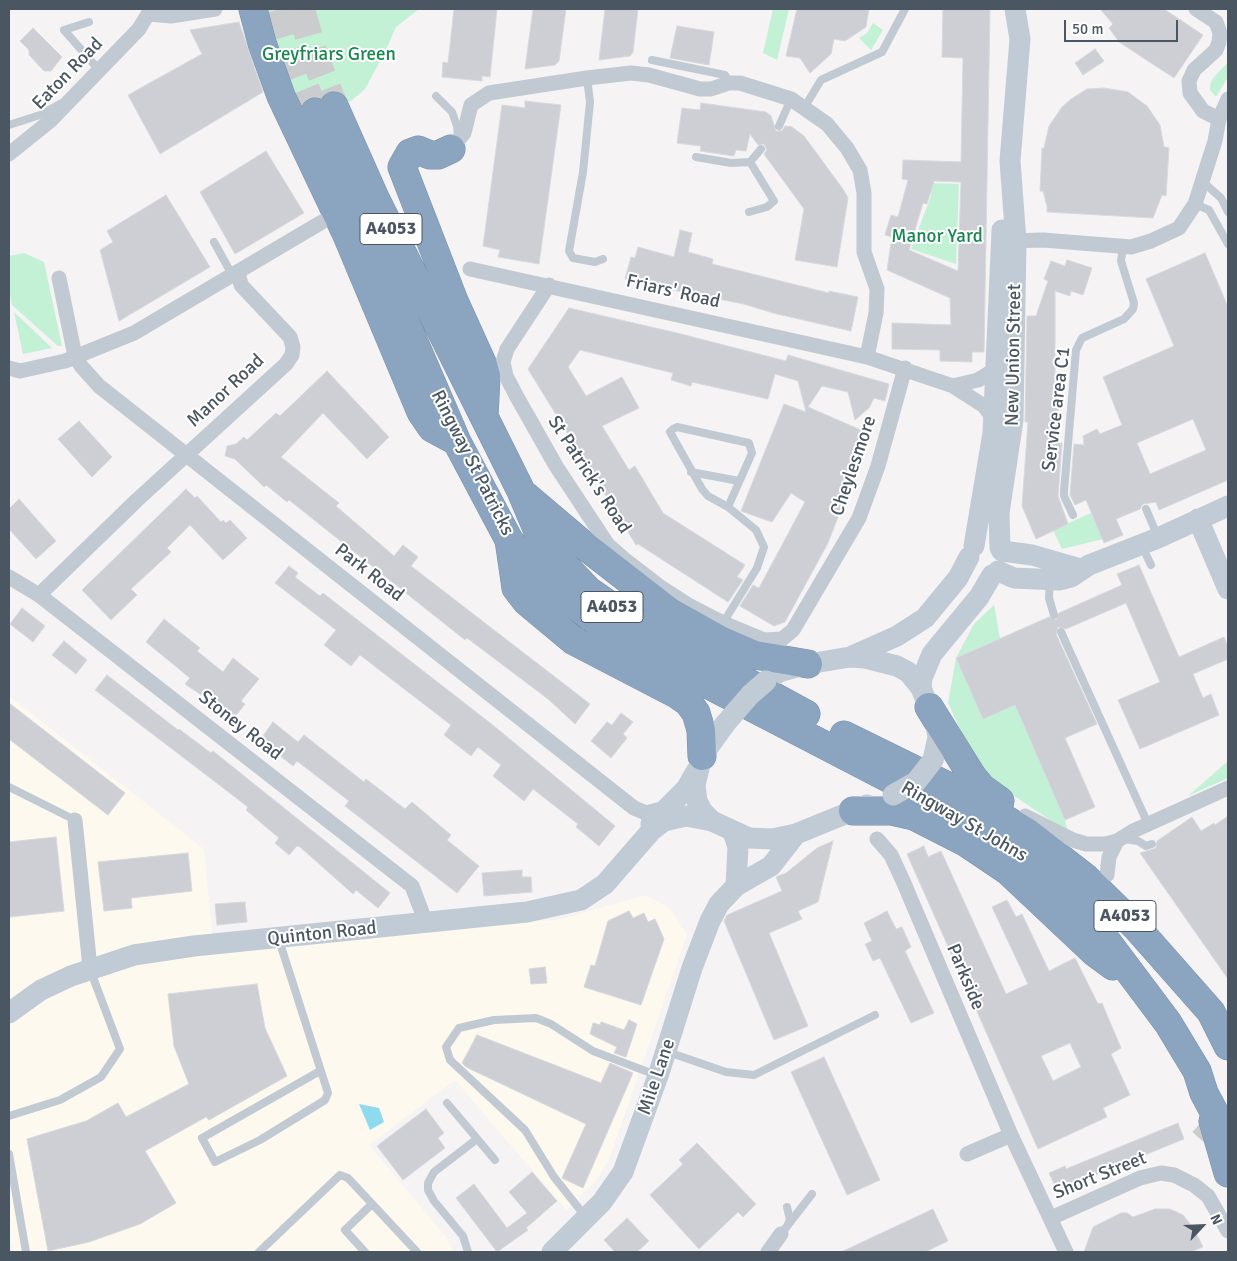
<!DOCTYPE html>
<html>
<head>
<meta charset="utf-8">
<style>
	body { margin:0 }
	#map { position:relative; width:1237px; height:1261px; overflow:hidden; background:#f5f3f3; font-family:Signika,sans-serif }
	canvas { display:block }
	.frame { position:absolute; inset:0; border:10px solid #4a5661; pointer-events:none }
	.north { position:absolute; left:1177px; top:1201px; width:50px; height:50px; -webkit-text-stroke:4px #fff; paint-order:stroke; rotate:65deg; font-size:14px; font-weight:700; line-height:20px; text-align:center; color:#4a5661 }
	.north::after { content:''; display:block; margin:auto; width:18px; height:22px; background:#4a5661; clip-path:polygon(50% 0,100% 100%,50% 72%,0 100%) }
	.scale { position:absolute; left:1064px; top:20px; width:114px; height:22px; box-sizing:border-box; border:2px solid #4a5661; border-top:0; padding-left:6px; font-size:15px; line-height:18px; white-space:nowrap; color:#4a5661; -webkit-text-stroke:4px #fff; paint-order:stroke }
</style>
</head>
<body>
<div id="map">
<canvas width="1237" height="1261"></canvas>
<div class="frame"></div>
<div class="north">N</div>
<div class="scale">50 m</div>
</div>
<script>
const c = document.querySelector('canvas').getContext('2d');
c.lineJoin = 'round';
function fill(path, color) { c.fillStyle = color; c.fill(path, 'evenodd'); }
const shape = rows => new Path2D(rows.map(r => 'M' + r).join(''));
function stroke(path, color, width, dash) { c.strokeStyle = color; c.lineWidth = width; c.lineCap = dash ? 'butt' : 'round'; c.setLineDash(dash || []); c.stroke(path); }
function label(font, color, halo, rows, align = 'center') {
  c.font = font + ' Signika,sans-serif'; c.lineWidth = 4; c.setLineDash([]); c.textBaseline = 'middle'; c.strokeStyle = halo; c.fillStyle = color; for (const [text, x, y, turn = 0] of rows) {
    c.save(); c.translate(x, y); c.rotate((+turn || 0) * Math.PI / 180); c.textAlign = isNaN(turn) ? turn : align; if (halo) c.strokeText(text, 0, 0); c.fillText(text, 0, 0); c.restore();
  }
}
fill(shape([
	[9,696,204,849,214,950,427,929,557,920,646,895,671,909,687,935,609,1160,594,1183,566,1210,455,1080,369,1145,446,1237,454,1252,13,1252,9,1230]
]), '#fdf9ef');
fill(shape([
	[264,9,419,9,396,27,385,52,365,89,351,101,304,116,285,74],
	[773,9,789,9,777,60,763,53],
	[873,23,883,30,871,50,859,38,867,33],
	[1228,62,1228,77,1216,97,1210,90,1210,85,1213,78],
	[929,183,959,184,956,264,911,249,931,196],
	[24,253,44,262,62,346,58,346,12,305,9,289,9,256],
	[14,312,52,348,23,354],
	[1091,513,1103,539,1062,549,1053,530],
	[994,605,1000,638,956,658,983,718,1015,705,1065,820,1068,832,980,773,948,703,956,658,974,624],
	[1228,761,1228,778,1188,796]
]), '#c3f1d5');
fill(shape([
	[359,1104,379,1108,384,1122,370,1130]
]), '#90daee');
const building = shape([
	[454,9,497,9,490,77,482,76,482,81,442,77,443,62,448,63,454,9],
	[533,9,566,9,559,61,555,65,525,69,533,9],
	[605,9,638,9,633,52,630,56,599,60,605,9],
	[797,9,869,9,866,27,845,41,834,39,831,54,810,73,800,58,786,56,797,9],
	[943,9,990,9,984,352,972,352,972,362,940,361,940,350,892,349,892,323,951,325,950,298,887,270,892,237,885,235,891,215,898,217,908,180,902,179,903,160,961,162,963,58,942,57,943,9],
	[934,181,961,182,958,271,909,250,923,203,927,204,934,181],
	[1100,9,1164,9,1203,35,1174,78,1119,42,1109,28,1113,24,1100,9],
	[239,22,263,92,160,154,128,95,202,54,190,30,239,22],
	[677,26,714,32,709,65,670,58,677,26],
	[33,28,62,57,51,71,44,71,29,55,29,50,20,41,33,28],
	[1095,49,1104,61,1083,75,1075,63,1095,49],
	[1104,88,1128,92,1147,106,1160,125,1164,147,1169,148,1166,196,1162,195,1153,218,1047,212,1047,206,1043,191,1040,191,1042,148,1044,148,1049,126,1062,107,1071,99,1087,89,1104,88],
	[525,101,561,105,539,264,498,257,500,250,483,246,502,105,525,108,525,101],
	[701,103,766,112,771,116,776,131,782,131,785,126,792,127,804,136,843,189,848,198,837,267,795,260,804,209,764,154,767,150,764,144,758,145,750,134,746,151,736,150,734,156,700,151,701,146,677,143,682,108,700,110,701,103],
	[266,151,304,213,235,254,200,192,266,151],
	[166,195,210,267,119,321,100,250,113,242,107,231,166,195],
	[680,230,692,233,688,252,713,259,712,264,829,293,829,291,858,297,851,331,773,313,744,304,652,286,625,279,631,257,635,258,638,247,674,257,680,230],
	[1205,253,1228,307,1228,480,1159,510,1156,502,1143,504,1140,509,1116,519,1123,535,1104,543,1086,500,1075,505,1070,495,1074,444,1084,445,1083,436,1097,429,1100,434,1122,425,1103,377,1174,346,1146,279,1205,253],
	[1193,419,1206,450,1150,474,1137,443,1193,419],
	[1067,260,1092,268,1083,295,1071,291,1070,296,1055,291,1055,393,1058,393,1058,443,1062,443,1058,496,1068,524,1036,539,1022,506,1028,422,1025,422,1027,316,1036,316,1048,281,1044,279,1051,261,1065,266,1067,260],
	[569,308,677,333,786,361,788,355,889,384,885,401,874,398,869,408,855,420,848,392,822,386,808,407,870,434,828,543,785,622,774,626,740,606,753,585,759,588,805,502,791,493,772,522,741,511,784,404,806,412,798,381,775,374,768,399,692,382,691,386,671,380,673,373,580,350,568,367,586,396,622,377,639,408,602,426,629,470,635,466,663,513,745,565,737,577,743,580,728,602,638,544,636,545,528,369,569,308],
	[327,371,389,437,367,459,323,413,281,457,339,503,336,506,394,556,403,545,418,557,411,566,590,704,575,724,548,699,467,638,465,640,289,500,287,502,266,485,264,487,235,459,225,456,227,446,236,444,244,437,247,440,276,413,280,416,327,371],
	[79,421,112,457,92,477,58,439,79,421],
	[186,489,195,498,197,496,221,522,223,520,226,523,230,520,247,538,223,560,190,525,167,548,171,552,131,589,137,595,111,620,82,590,186,489],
	[19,499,56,541,36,559,9,529,9,509,19,499],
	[1139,565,1179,657,1224,637,1228,647,1228,659,1193,674,1203,698,1211,694,1219,715,1140,749,1118,700,1160,682,1126,603,1066,629,1058,627,1056,634,1097,724,1065,738,1095,807,1065,820,1015,705,983,719,956,658,1049,617,1056,620,1059,613,1122,585,1117,574,1139,565],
	[289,566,298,573,295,577,320,596,323,593,494,726,615,826,599,846,576,827,578,824,533,789,524,801,493,776,501,765,478,747,471,756,444,735,451,725,360,655,351,666,324,645,336,630,275,583,289,566],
	[22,608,45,626,33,642,10,624,22,608],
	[164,619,200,648,197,651,223,672,233,658,259,679,241,701,245,704,234,718,204,695,203,696,185,684,190,678,146,642,164,619],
	[64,641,87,660,76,674,52,655,64,641],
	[107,675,178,730,179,729,211,753,213,751,390,893,378,908,356,890,353,894,300,847,297,846,289,855,275,843,279,838,246,810,248,807,95,690,107,675],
	[9,703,125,793,108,815,9,739,9,703],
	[621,713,633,722,623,734,627,738,611,758,591,741,607,722,612,725,621,713],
	[273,722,298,742,304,735,364,782,366,779,405,809,412,802,451,835,447,840,479,866,457,893,345,806,349,801,297,761,293,766,260,740,273,722],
	[1228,816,1228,979,1140,853,1156,848,1157,841,1192,817,1201,831,1214,823,1215,825,1228,816],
	[56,837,64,911,9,917,9,842,56,837],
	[833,841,818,902,798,911,802,919,769,933,808,1026,774,1040,724,921,727,915,782,891,776,877,786,873,817,848,833,841],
	[924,846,928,857,941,851,1006,994,1028,984,992,907,1007,900,1016,917,1022,914,1049,971,1075,958,1098,1004,1102,1003,1121,1048,1111,1054,1130,1095,1103,1108,1107,1117,1038,1149,907,854,924,846],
	[1070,1043,1081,1067,1053,1081,1041,1056,1070,1043],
	[188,853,192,891,131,898,132,908,104,911,98,862,188,853],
	[522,870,522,877,531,877,532,892,484,896,482,873,522,870],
	[245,902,247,922,217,925,215,904,245,902],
	[629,911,633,918,644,913,648,922,655,919,664,939,641,1005,584,987,591,965,595,966,608,921,629,911],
	[887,911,896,929,902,927,911,947,905,951,934,1013,911,1023,880,958,873,961,865,944,872,941,864,923,887,911],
	[545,967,547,983,531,984,529,969,545,967],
	[257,984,265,1028,287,1076,209,1120,206,1117,145,1151,176,1203,140,1224,89,1242,48,1251,27,1139,86,1121,118,1103,126,1117,189,1084,174,1046,168,994,257,984],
	[629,1020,637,1024,626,1057,614,1053,617,1047,590,1034,593,1023,600,1025,601,1022,624,1030,629,1020],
	[477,1035,601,1083,610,1063,633,1073,583,1188,562,1178,586,1124,466,1067,462,1063,477,1035],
	[824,1057,880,1180,847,1195,791,1072,824,1057],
	[426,1109,444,1133,438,1138,445,1148,403,1180,377,1146,426,1109],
	[1178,1123,1184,1139,1064,1188,1054,1184,1049,1173,1065,1166,1066,1169,1178,1123],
	[697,1143,756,1204,743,1217,738,1212,699,1249,650,1195,683,1164,679,1160,697,1143],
	[532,1172,557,1201,526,1228,528,1230,497,1252,456,1198,474,1184,507,1228,527,1213,509,1192,532,1172],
	[933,1209,948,1241,925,1252,841,1252,933,1209],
	[1155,1209,1170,1209,1183,1215,1194,1229,1203,1247,1191,1252,1084,1252,1093,1227,1121,1213,1127,1213,1133,1217,1155,1209],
	[627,1218,649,1241,637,1252,615,1252,604,1240,627,1218]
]);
fill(building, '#cdcfd5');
stroke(building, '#d7d9de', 1);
stroke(shape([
	[1198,1137,1228,1104]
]), '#caccce', 15, [15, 8]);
stroke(shape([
	[280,9,297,68,315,112],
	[301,9,314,55,334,106]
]), '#caccce', 28, [28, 14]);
const highway = shape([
	[253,9,262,43,281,96,346,233,421,412,432,428,456,441],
	[334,106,375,198,521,491,543,543,589,591,627,617,806,714],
	[315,112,457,442,509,540,547,585,602,625,678,669,936,803,988,832,1037,865,1081,907,1168,1023,1197,1071,1204,1093,1228,1138],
	[451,149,438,155,430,155,418,150,410,153,402,167,454,301,483,365,486,376,484,417],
	[526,496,585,546,670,612,720,640,755,655,808,664],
	[509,540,516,588,526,601,574,641,678,695,688,702,696,713,701,730,702,756],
	[929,707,972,776,982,788,1000,801],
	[844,735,962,793,1028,833,1086,878,1136,927,1211,1012,1228,1046],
	[853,811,892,811,914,816,965,842,1008,871,1094,952,1113,966],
	[1213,1121,1228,1173]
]);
stroke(highway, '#7690ad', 29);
stroke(shape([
	[89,22,64,30,99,70],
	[652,60,725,75,729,83],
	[587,78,590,102,583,172,569,251,573,258,595,262,603,259],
	[436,96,452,112,457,126,458,136],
	[804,108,821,80,882,52,905,9],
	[9,125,40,115,60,104],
	[779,126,791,99],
	[696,157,731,163,750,162],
	[1202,181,1221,198,1228,212],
	[1195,204,1209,210,1228,244],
	[749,212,767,207,774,201,750,162,761,149],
	[214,242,230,271,235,273],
	[691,472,739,481],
	[1146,509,1158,537],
	[1073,515,1064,496,1064,491,1076,350,1082,338,1124,319,1133,309,1134,303,1121,261,1123,247],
	[1142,546,1151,565],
	[1050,580,1049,598,1054,615],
	[723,623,757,568,764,547,756,530,728,507,708,496,702,489,670,432,673,429,677,427,749,443,752,453,728,507],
	[1061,632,1148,824],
	[9,787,75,820],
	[1124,839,1138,841,1146,846,1152,844],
	[279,940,328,1093,325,1100,317,1105,260,1140,215,1162,202,1138,320,1071],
	[668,1052,726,1072,754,1075,875,1015],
	[447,1103,495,1160],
	[9,1116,60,1100,101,1077,120,1049,91,972],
	[9,1154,26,1252],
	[787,1207,790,1220,788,1224],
	[585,1216,554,1177,525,1130,450,1060,446,1047,459,1028,494,1020,536,1018,551,1024,593,1051,656,1075],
	[781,1234,812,1194],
	[259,1252,340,1175,348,1178,417,1252],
	[365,1252,345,1230,372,1204],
	[468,1252,463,1236,434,1201,428,1190,428,1183,434,1172,477,1139]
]), '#c1cad2', 8);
stroke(shape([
	[1196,9,1216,22,1220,33,1219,42,1216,50,1194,70,1189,81,1190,93,1203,111,1219,119],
	[149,14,171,16,215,9],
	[451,149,464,133,471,105,489,93,587,78,631,73,649,75,700,89,711,89,729,83,740,83,791,99,827,124,847,148,860,170,864,193,864,252,877,289,876,313,867,357],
	[9,154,50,121,139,29,151,9],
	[1007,241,1043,240,1131,247,1151,241,1179,228,1195,204,1215,141,1219,119,1228,99],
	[470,269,867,357,953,386,984,406,993,418],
	[59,278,75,356,81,366,99,386,634,808,646,813,665,808],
	[549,285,507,349,503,362,506,376,517,397,556,466,608,545,624,559,659,586,690,606,723,623,764,640,782,639,793,630,859,518,878,466,905,368],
	[9,368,20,371,65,361,134,333,322,222],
	[953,386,978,380,996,369],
	[9,577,39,595,412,886,426,923],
	[39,595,137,500,286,364,292,355,293,347,290,337,241,285,238,272],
	[1025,816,1073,840,1086,844,1105,844,1117,841,1133,831,1228,788],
	[75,820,90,968],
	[877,839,891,855,903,881,1011,1135,1066,1252],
	[1107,875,1109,857,1117,841],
	[967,1154,1011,1135],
	[1051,1218,1140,1178,1161,1173,1174,1175,1194,1185,1208,1196,1228,1231],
	[768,1252,781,1234]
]), '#c1cad2', 15);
stroke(shape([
	[1198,519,1228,589],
	[974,546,993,433,1002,230],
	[1000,548,999,513,1013,420,1016,241,1010,161,1020,39,1015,9],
	[1002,551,1032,555,1081,569],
	[998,571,1014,578,1059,580,1071,577,1089,565,1158,538,1228,506],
	[852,656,897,636,925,618,958,578,969,557],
	[766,681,779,672,808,664,850,657,865,658,897,666,908,672,921,688],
	[725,724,702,756,695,785,697,801,702,811,712,821,749,838,772,839,796,834,867,805],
	[933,760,938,737,936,725,921,688,922,678,932,654,979,597,992,575],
	[651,824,686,789,697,770],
	[733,832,738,847,736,886],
	[9,1013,41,990,71,976,134,955,194,946,527,912,581,900,605,884,651,831,664,821,686,816,712,821],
	[552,1252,602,1202,623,1172,658,1076,692,968,710,921,719,904,736,886,771,866,796,834]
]), '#c1cbd6', 21);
stroke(highway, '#8ba5c1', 28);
stroke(shape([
	[725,724,750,695,766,681],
	[893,795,916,782,933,760]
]), '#c1cbd6', 21);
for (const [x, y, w] of [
	[391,229,62],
	[612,607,62],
	[1125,916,62]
]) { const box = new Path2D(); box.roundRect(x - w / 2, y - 15.5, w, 31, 4); c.fillStyle = '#fff'; c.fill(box); stroke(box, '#4a5661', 1); }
label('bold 18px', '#4a5661', null, [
	["A4053",391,229],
	["A4053",612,607],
	["A4053",1125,916]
]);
label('19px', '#17864f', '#fff', [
	["Greyfriars Green",329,55],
	["Manor Yard",937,237]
]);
label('19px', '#4a5661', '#fff', [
	["Eaton Road",68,74,-46],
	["Friars' Road",673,292,13],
	["New Union Street",1014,355,-89],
	["Manor Road",226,391,-43],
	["Service area C1",1057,409,-83],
	["Ringway St Patricks",472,463,63],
	["Cheylesmore",854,466,-71],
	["St Patrick's Road",589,475,57],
	["Park Road",369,573,38],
	["Stoney Road",240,726,38],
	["Ringway St Johns",964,822,30],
	["Quinton Road",322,934,-6],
	["Parkside",965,977,67],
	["Mile Lane",657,1077,-71],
	["Short Street",1100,1176,-22]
]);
</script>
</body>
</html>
